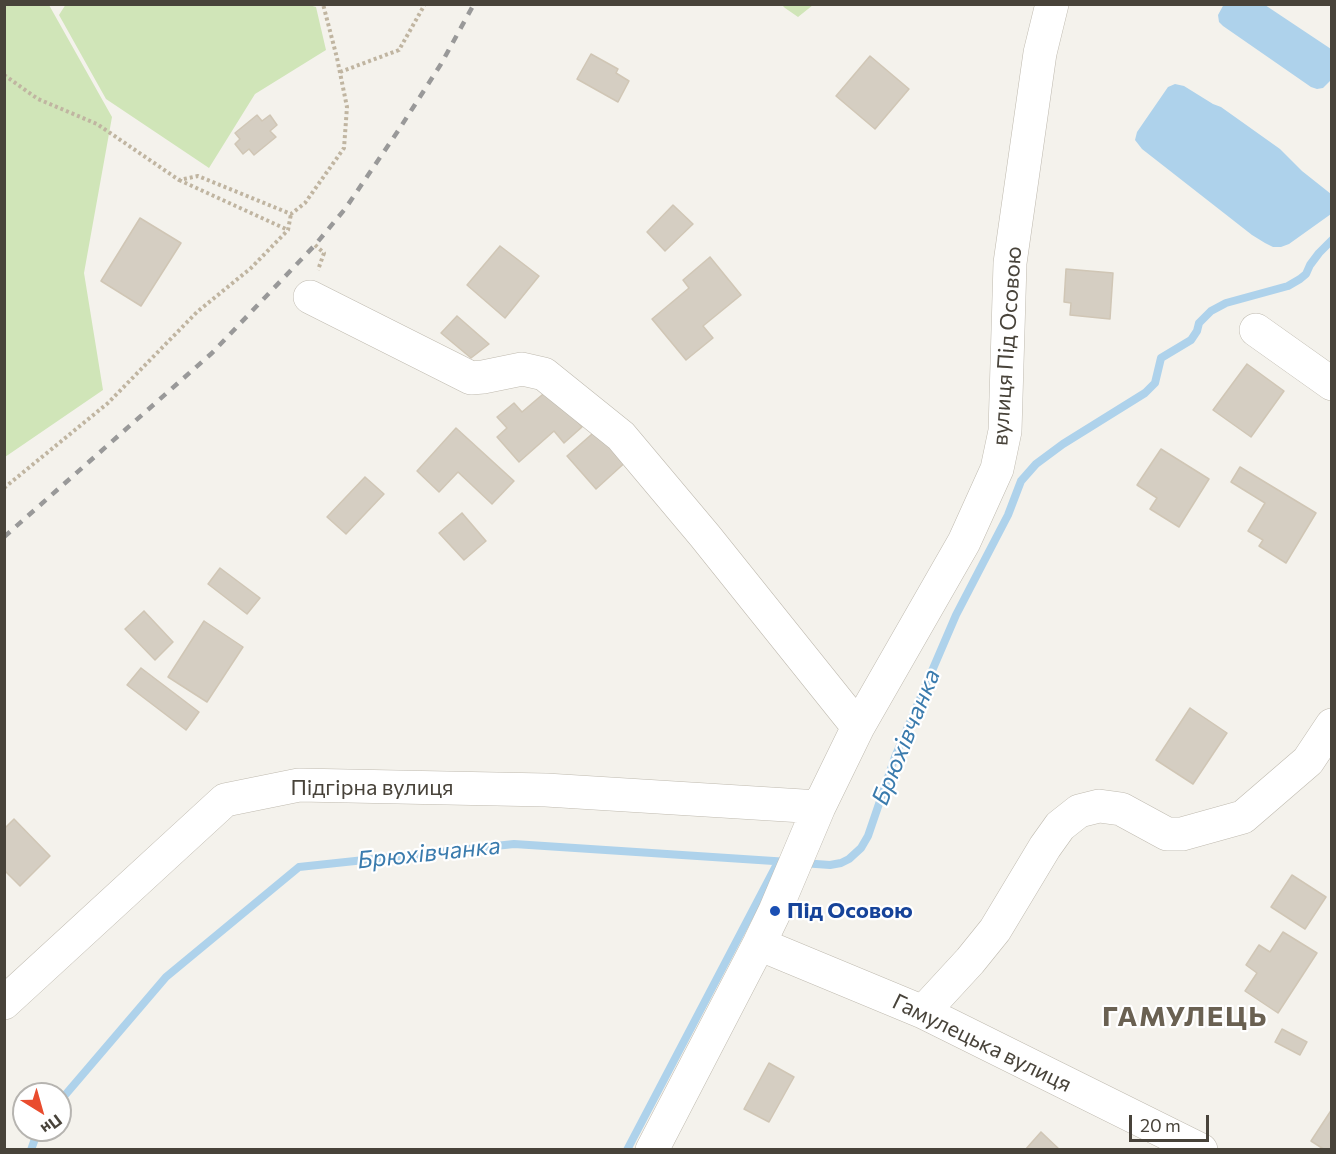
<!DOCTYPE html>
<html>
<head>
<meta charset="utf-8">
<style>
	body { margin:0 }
	#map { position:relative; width:1336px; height:1154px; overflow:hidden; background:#f4f2ec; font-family:Commissioner,sans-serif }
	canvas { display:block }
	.frame { position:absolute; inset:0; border:6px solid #48433a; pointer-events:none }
	.north { position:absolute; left:12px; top:1082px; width:60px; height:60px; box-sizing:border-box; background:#fff; border:2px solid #b6b4b0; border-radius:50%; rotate:143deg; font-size:16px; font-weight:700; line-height:24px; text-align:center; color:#48433a }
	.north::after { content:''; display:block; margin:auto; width:21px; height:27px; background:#e94c2e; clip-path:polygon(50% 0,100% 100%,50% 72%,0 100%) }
	.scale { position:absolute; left:1129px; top:1115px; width:80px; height:27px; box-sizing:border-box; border:3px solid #48433a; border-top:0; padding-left:8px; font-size:18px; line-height:21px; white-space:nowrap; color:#48433a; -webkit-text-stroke:4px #fff; paint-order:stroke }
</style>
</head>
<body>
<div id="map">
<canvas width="1336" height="1154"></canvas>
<div class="frame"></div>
<div class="north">Пн</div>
<div class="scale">20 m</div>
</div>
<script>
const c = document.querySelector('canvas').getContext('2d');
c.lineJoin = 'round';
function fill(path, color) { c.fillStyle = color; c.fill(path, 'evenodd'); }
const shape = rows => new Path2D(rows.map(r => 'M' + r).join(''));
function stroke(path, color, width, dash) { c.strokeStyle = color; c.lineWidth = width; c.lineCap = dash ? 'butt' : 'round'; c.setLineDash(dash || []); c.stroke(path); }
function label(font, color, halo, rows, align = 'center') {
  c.font = font + ' Commissioner,sans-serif'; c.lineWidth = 4.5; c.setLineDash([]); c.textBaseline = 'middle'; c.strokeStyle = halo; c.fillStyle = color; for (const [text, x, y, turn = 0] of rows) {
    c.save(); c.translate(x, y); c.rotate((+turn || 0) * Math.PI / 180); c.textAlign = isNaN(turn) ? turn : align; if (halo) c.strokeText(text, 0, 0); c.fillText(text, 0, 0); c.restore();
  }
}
fill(shape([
	[5,4,49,5,112,117,84,273,103,390,5,457],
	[66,4,309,5,316,7,326,50,255,94,209,168,106,99,59,15],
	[782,5,813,5,798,17,785,8]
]), '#d0e5b8');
fill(shape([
	[1224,4,1265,5,1331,49,1331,80,1323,88,1317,89,1311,87,1223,26,1219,22,1218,15],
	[1175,84,1184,86,1213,104,1221,107,1280,149,1302,171,1331,194,1331,214,1289,244,1281,247,1273,247,1265,243,1252,235,1142,149,1135,140,1137,132,1168,87]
]), '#aed2eb');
stroke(shape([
	[802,863,830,865,841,863,849,859,861,848,868,836,895,757,956,615,1008,515,1021,481,1036,464,1063,444,1145,393,1155,383,1161,358,1191,340,1197,331,1199,323,1211,311,1226,303,1288,286,1300,279,1306,274,1310,265,1319,253,1332,240],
	[60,1101,166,977,299,867,514,844,789,862],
	[31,1150,38,1130],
	[627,1150,778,862]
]), '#aed2eb', 8);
const building = shape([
	[591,54,618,69,616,73,629,81,618,102,577,79,591,54],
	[870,56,909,89,875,129,836,96,870,56],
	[257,115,262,121,270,115,277,125,270,131,276,137,254,155,249,149,243,154,235,144,240,139,235,133,257,115],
	[673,205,693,224,665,251,647,232,673,205],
	[140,218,181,243,141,306,101,281,140,218],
	[500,246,539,276,505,318,467,285,500,246],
	[710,257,741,295,703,326,713,338,686,360,652,319,689,288,683,280,710,257],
	[1066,269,1113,273,1110,319,1070,315,1071,303,1064,302,1066,269],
	[457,316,489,344,471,358,441,333,457,316],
	[1247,364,1284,391,1251,437,1213,410,1247,364],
	[549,389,582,427,564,443,554,431,519,462,497,437,507,428,497,417,514,403,522,412,549,389],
	[600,427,629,459,596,489,567,456,600,427],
	[456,428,514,481,492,504,458,472,439,492,417,471,456,428],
	[1161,449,1209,479,1179,527,1150,509,1157,498,1137,485,1161,449],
	[1240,467,1316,513,1286,563,1259,546,1263,540,1248,531,1265,503,1231,482,1240,467],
	[365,477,384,494,346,534,327,517,365,477],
	[462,513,486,541,464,560,439,533,462,513],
	[220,568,260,598,247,614,208,584,220,568],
	[144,611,173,642,155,660,125,629,144,611],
	[204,621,243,647,207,702,168,677,204,621],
	[141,668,199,712,186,730,127,685,141,668],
	[1190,708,1227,733,1193,784,1156,760,1190,708],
	[14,819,50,856,20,886,4,870,4,829,14,819],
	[1292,875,1326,897,1305,929,1271,907,1292,875],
	[1283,932,1317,953,1278,1013,1245,991,1257,973,1246,965,1259,945,1270,952,1283,932],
	[1282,1029,1307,1042,1300,1055,1275,1042,1282,1029],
	[769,1063,794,1077,769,1122,744,1109,769,1063],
	[1332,1109,1332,1150,1325,1150,1311,1141,1332,1109],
	[1041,1132,1060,1150,1025,1150,1041,1132]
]);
fill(building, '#d5cec2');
stroke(building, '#d0c6b5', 1.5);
const minor = shape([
	[310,297,471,378,483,377,522,369,544,374,621,436,705,536,858,727],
	[1256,330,1332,384],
	[759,944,923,1012,1201,1150],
	[4,1003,225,800,299,785,546,790,819,807],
	[923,1012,970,961,995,930,1045,847,1060,826,1079,811,1099,806,1121,809,1167,834,1182,834,1243,817,1308,761,1332,725],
	[652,1150,759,944,775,911,819,807,858,727,964,542,997,469,1005,431,1010,263,1040,53,1052,4]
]);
stroke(minor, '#bfbaaf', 34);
stroke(shape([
	[340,72,399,50,425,4],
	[4,75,38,99,97,124,179,180,198,176,291,214,305,203,344,148,347,107,337,58,323,4],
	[179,180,288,230],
	[315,245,324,253,318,270],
	[4,488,108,403,197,312,251,268,288,230,291,214]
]), '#c0b5a1', 4, [3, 3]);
stroke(minor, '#fff', 33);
stroke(shape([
	[4,537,212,353,315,245,345,209,398,131,441,64,474,4]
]), '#999', 4.5, [8, 8]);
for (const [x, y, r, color] of [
	[775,911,6,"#1a4fb4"]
]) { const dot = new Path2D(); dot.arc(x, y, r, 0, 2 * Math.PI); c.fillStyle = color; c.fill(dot); stroke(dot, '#fff', 2); }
label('22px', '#48433a', '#fff', [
	["вулиця Під Осовою",1007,346,-86],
	["Підгірна вулиця",372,788],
	["Гамулецька вулиця",982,1043,26]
]);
label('bold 22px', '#164399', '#fff', [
	["Під Осовою",787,911]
], 'left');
label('italic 24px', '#3a7bad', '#fff', [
	["Брюхівчанка",906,737,-68],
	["Брюхівчанка",429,853,-6]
]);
c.letterSpacing = '1.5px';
label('bold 28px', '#6a6152', '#fff', [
	["ГАМУЛЕЦЬ",1185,1017]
]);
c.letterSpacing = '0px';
</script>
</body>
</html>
